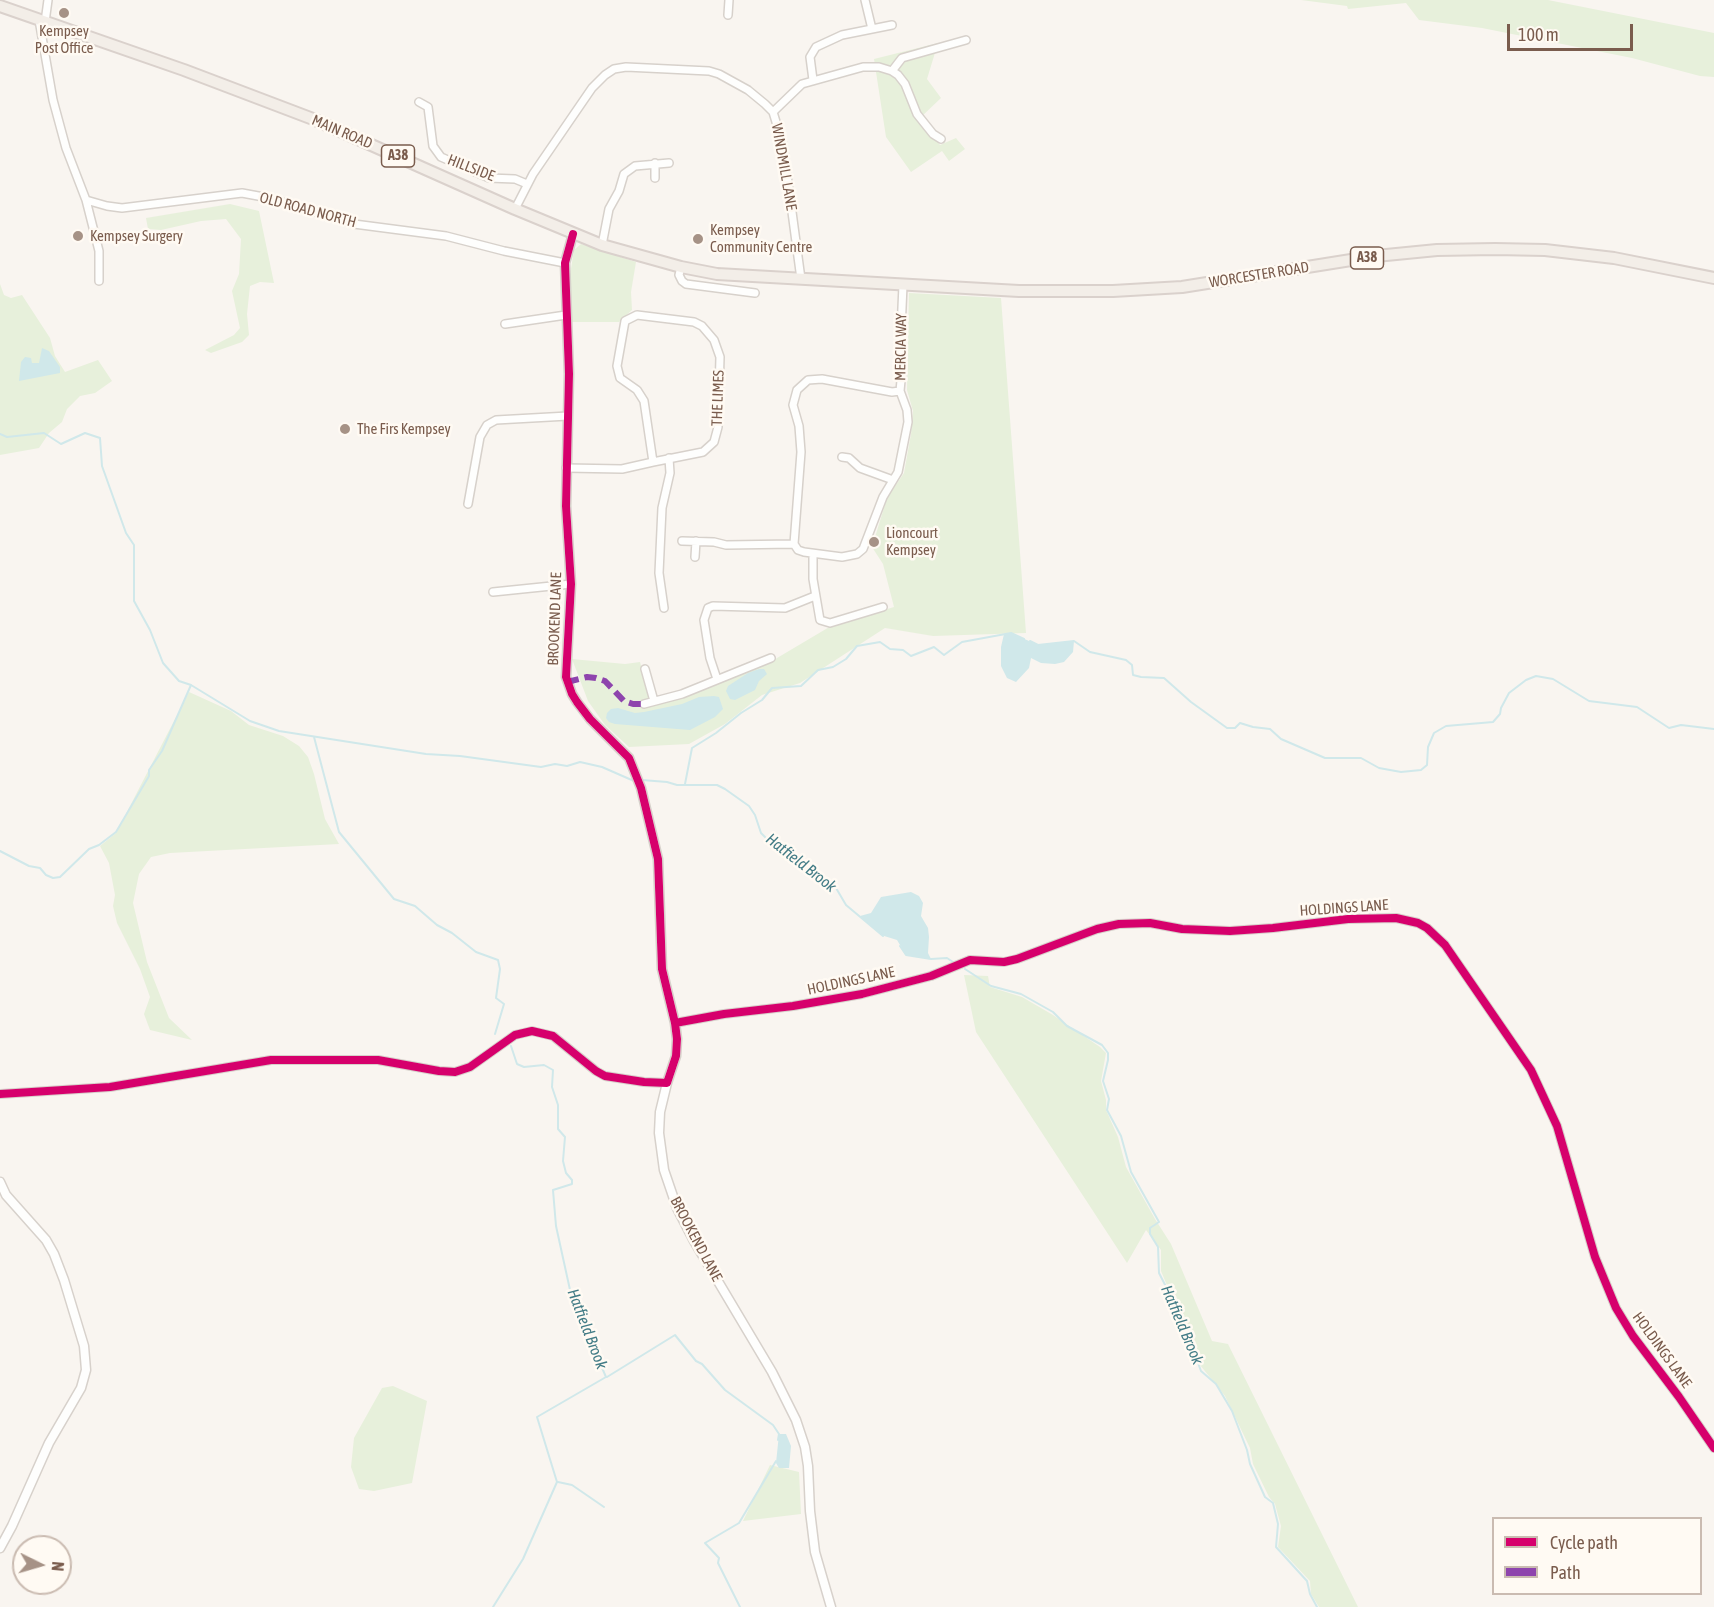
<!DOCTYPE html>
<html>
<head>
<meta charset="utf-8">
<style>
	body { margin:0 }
	#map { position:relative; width:1714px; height:1607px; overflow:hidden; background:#f9f5f0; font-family:"Asap Condensed",sans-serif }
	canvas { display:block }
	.legend { position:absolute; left:1492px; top:1517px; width:210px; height:78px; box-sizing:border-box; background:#fffaf3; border:2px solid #cabbb1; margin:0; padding:8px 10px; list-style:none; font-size:18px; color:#7a5c4d }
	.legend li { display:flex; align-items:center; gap:12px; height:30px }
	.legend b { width:30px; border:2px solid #cabbb1 }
	.north { position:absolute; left:12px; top:1535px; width:60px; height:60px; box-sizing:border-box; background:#fffaf3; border:2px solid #cabbb1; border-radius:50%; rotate:95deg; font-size:16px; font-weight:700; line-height:24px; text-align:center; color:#7a5c4d }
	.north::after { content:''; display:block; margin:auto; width:21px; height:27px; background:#a69286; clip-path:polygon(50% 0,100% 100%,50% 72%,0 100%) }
	.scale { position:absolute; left:1507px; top:24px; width:126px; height:27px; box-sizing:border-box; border:3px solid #7a5c4d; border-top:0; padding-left:8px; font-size:18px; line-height:21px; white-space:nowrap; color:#7a5c4d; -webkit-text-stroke:4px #fffaf3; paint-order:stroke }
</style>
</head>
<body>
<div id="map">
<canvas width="1714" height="1607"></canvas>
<ul class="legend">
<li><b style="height:8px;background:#d6006c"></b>Cycle path</li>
<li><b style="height:8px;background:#8e44ad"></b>Path</li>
</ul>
<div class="north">N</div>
<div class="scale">100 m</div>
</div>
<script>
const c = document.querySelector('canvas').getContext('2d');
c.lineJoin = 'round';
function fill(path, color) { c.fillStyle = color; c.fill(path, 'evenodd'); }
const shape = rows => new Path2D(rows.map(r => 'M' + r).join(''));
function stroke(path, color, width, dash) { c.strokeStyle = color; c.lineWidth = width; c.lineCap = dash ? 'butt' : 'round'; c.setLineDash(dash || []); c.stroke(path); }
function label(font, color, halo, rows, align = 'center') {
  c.font = font + ' "Asap Condensed",sans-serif'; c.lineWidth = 5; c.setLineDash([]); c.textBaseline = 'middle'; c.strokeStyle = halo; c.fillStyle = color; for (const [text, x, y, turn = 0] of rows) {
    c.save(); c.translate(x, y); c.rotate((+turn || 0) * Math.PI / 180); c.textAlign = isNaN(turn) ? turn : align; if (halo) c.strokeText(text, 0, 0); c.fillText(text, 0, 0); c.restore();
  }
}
fill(shape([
	[1301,0,1548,0,1714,33,1714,77,1700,76,1632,58,1482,28,1419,20,1406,3,1348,9,1347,6],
	[938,43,927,79,941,98,920,118,940,145,956,138,965,149,949,161,942,151,911,172,886,137,874,59],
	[230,204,259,211,274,283,260,282,250,286,247,314,249,335,242,342,211,353,205,350,234,335,240,328,232,291,239,274,241,239,226,219,201,221,161,230,148,229,146,218],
	[581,244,636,262,631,292,632,310,619,322,572,322,570,275,574,250],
	[0,284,4,295,11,298,22,295,50,338,55,356,65,372,98,360,112,381,95,393,80,396,67,409,62,422,49,433,39,448,0,455],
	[909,293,1001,298,1026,633,933,636,885,628,800,683,762,695,725,724,689,744,629,747,605,725,588,701,572,659,625,664,640,662,651,703,683,696,732,678,772,661,831,626,894,607,883,564,872,547,887,498,904,473,911,434,913,411,907,390],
	[189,692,231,711,249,725,283,736,299,746,308,757,314,774,325,819,339,844,170,853,151,857,139,874,133,903,147,962,169,1018,192,1040,150,1030,144,1014,150,997,140,969,117,923,113,906,115,895,109,863,100,846,116,833],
	[964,975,988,976,990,987,1022,997,1053,1015,1100,1047,1106,1053,1101,1081,1106,1100,1106,1110,1118,1137,1126,1167,1155,1219,1171,1244,1212,1341,1228,1344,1358,1607,1319,1607,1311,1594,1310,1581,1278,1547,1281,1526,1275,1504,1269,1497,1253,1464,1250,1448,1225,1396,1200,1365,1161,1271,1161,1250,1146,1230,1127,1263,976,1032],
	[393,1386,427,1401,412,1483,374,1491,359,1489,351,1467,354,1438,382,1388],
	[770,1465,799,1472,801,1514,743,1521]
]), '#e7f0db');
fill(shape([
	[42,348,49,351,60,367,60,373,19,381,21,362,25,357,31,358,32,363,39,363],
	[1011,633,1038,645,1074,641,1073,652,1064,662,1055,664,1041,663,1031,658,1029,668,1016,682,1007,678,1001,666,1001,647,1004,634],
	[759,669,764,669,767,674,759,681,755,690,735,700,730,699,726,691,728,686,748,673],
	[714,696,719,697,723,709,715,717,690,730,615,724,609,722,606,718,607,713,611,709,618,708,635,713,644,712,682,704,699,697],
	[911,892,919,896,923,903,921,916,928,928,929,937,928,953,931,959,906,955,897,940,881,935,860,916,871,913,881,897],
	[779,1434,786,1434,791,1446,789,1468,779,1468,776,1463]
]), '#d0e8ea');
stroke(shape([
	[0,434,7,437,44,433,61,444,85,433,100,438,102,466,126,533,134,545,134,601,150,630,163,663,179,681,191,685,250,721,279,731,426,754,460,756,541,767,555,764,567,766,580,762,602,767,634,781],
	[1030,641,1038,645,1074,641,1090,652,1126,660,1132,665,1133,675,1141,677,1164,678,1191,702,1227,728,1235,728,1240,723,1253,727,1270,729,1281,739,1325,758,1361,758,1379,768,1401,772,1421,770,1427,765,1428,747,1434,733,1446,726,1493,722,1500,714,1501,708,1509,693,1526,680,1536,676,1553,679,1589,701,1637,707,1669,728,1681,725,1714,729],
	[314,737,339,832,394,899,415,906,437,925,452,933,476,952,498,960,500,969,496,998,504,1004,495,1034],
	[642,780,667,782,677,785,717,785,725,789,749,806,755,815,761,833,766,838,786,852,795,855,800,865,804,868,814,869,828,885,836,888,846,905,883,936],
	[685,784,692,748,716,733,741,713,762,700,772,688,801,686,818,670,833,667,846,659,857,646,880,642,890,649,903,650,911,656,934,647,944,655,962,642,1011,633,1024,639],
	[0,851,29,866,40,868,46,875,53,878,60,877,89,849,99,845,116,832,149,776,149,770,162,751,191,685],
	[900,946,906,955,931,959,947,958,953,962],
	[965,969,991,986,1021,994,1053,1012,1067,1026,1102,1045,1108,1053,1108,1060,1103,1081,1109,1099,1107,1110,1121,1136,1131,1172,1159,1222,1150,1228,1150,1234,1158,1247,1159,1273,1179,1312,1201,1371,1216,1384,1232,1411,1247,1450,1250,1464,1265,1497,1273,1503,1278,1524,1276,1547,1307,1581,1310,1594,1317,1607],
	[607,1377,675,1335,696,1361,702,1364,725,1390,773,1425,779,1434,778,1440],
	[558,1482,572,1485,604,1507],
	[493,1607,523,1559,557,1482,537,1417,606,1377,572,1299,556,1226,553,1190,572,1184,572,1180,566,1173,563,1161,565,1137,558,1129,558,1105,552,1087,553,1070,544,1065,524,1067,517,1064,511,1046],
	[740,1607,718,1563,719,1558,705,1543,739,1523,776,1461]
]), '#d0e8ea', 2);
const minor = shape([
	[865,0,872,29],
	[728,15,729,0],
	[39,20,53,100,66,148,86,200,107,206,122,208,242,193,269,198,354,224,446,236,504,251,565,263],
	[45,22,48,0],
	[892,71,902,58,966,40],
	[813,80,810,57,816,47,842,35,892,25],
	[419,102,428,107,433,146,441,157,489,178,515,179,527,184],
	[773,112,802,84,863,67,879,67,892,71,898,75,905,84,917,114,933,134,941,139],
	[655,163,655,178],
	[86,200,99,251,99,281],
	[515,209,533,174,592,88,605,75,614,69,626,67,709,71,719,74,748,90,765,104,773,112,783,145,801,279],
	[602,245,609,209,619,191,624,174,635,166,669,163],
	[681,267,679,275,682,281,686,284,755,293],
	[505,324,566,315],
	[842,457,849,458,860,468,893,480],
	[566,468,622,469,653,462,644,401,637,390,620,378,617,366,625,321,637,315,694,322,702,326,714,340,720,357,718,427,714,442,703,452,653,462],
	[468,504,480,437,487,425,496,420,568,416],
	[682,541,714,542,726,545,794,544,798,550,804,552,842,557,857,554,863,549,883,497,898,472,908,422,907,410,900,391,902,370,900,353,903,285],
	[794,544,801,452,799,426,793,405,797,390,808,380,822,379,892,392,900,391],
	[813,554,813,579,820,620,830,623,883,607],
	[695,557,696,541],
	[493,592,571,584],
	[664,608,659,573,662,508,670,473,669,458],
	[645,669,654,701],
	[717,679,710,658,704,620,708,608,713,606,785,608,815,596],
	[644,704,682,694,771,658],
	[675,1023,724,1014,793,1006,862,994,931,976,970,960,1004,962,1017,959,1097,929,1119,924,1150,923,1182,929,1230,931,1273,928,1348,919,1396,918,1418,923,1427,928,1445,945,1531,1070,1557,1126,1595,1257,1616,1308,1633,1336,1679,1397,1714,1448],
	[0,1094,110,1087,271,1060,378,1060,439,1071,455,1072,470,1067,515,1035,532,1031,553,1036,596,1071,605,1076,644,1082,667,1083]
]);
const tertiary = shape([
	[573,234,565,263,569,374,566,506,571,584,566,677,572,694,577,702,590,719,629,758,641,788,658,859,662,969,675,1023,677,1039,676,1056,667,1083,660,1112,659,1133,664,1170,677,1208,694,1241,772,1372,796,1420,805,1447,808,1466,810,1511,815,1552,831,1607],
	[0,1182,6,1195,46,1240,54,1254,64,1280,84,1346,86,1370,81,1388,49,1443,12,1526,0,1548]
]);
const primary = shape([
	[0,6,184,70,313,119,515,209,602,245,681,267,717,274,1019,291,1113,291,1182,287,1376,256,1437,250,1495,249,1545,250,1614,258,1714,278]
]);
stroke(minor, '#d7d1cb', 10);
stroke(tertiary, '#d7d1cb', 11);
stroke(primary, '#dad1cc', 14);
stroke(minor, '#fefefd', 7);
stroke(tertiary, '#fefefd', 8);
stroke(primary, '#f3eee8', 10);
stroke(shape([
	[567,682,587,677,596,678,605,681,624,701,633,704,644,704]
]), '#8e44ad', 6, [12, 6]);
stroke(shape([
	[675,1023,724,1014,793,1006,862,994,931,976,970,960,1004,962,1017,959,1097,929,1119,924,1150,923,1182,929,1230,931,1273,928,1348,919,1396,918,1418,923,1427,928,1445,945,1531,1070,1557,1126,1595,1257,1616,1308,1633,1336,1679,1397,1714,1448],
	[0,1094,110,1087,271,1060,378,1060,439,1071,455,1072,470,1067,515,1035,532,1031,553,1036,596,1071,605,1076,644,1082,667,1083,676,1056,677,1039,675,1023,662,969,658,859,641,788,629,758,590,719,577,702,572,694,566,677,571,584,566,506,569,374,565,263,573,234]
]), '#d6006c', 8);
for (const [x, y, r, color] of [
	[64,13,6,"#a69286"],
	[78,236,6,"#a69286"],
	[698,239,6,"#a69286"],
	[345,429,6,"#a69286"],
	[874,542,6,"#a69286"]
]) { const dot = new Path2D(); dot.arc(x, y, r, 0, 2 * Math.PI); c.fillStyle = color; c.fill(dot); stroke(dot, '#fffaf3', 2); }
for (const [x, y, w] of [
	[398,156,33],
	[1367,258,33]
]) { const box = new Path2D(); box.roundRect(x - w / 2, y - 11, w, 22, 4.5); c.fillStyle = '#fffaf3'; c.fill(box); stroke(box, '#7a5c4d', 1.5); }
label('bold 14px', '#7a5c4d', null, [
	["A38",398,156],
	["A38",1367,258]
]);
label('15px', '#7a5c4d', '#fffaf3', [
	["Kempsey",64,31,"center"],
	["Post Office",64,48,"center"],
	["Kempsey",710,230],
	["Community Centre",710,247],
	["Kempsey Surgery",90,236],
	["The Firs Kempsey",357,429],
	["Lioncourt",886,533],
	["Kempsey",886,550]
], 'left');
label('15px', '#7a5c4d', '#fffaf3', [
	["MAIN ROAD",342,132,23],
	["WINDMILL LANE",784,167,80],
	["HILLSIDE",471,168,21],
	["OLD ROAD NORTH",308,210,15],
	["WORCESTER ROAD",1259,275,-9],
	["MERCIA WAY",901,347,-89],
	["THE LIMES",718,398,-88],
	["BROOKEND LANE",555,619,-88],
	["HOLDINGS LANE",1344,908,-4],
	["HOLDINGS LANE",851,981,-12],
	["BROOKEND LANE",696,1239,62],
	["HOLDINGS LANE",1662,1350,54]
]);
label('italic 16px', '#437c86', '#fffaf3', [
	["Hatfield Brook",801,863,38],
	["Hatfield Brook",1182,1325,67],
	["Hatfield Brook",587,1329,69]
]);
</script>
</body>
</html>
